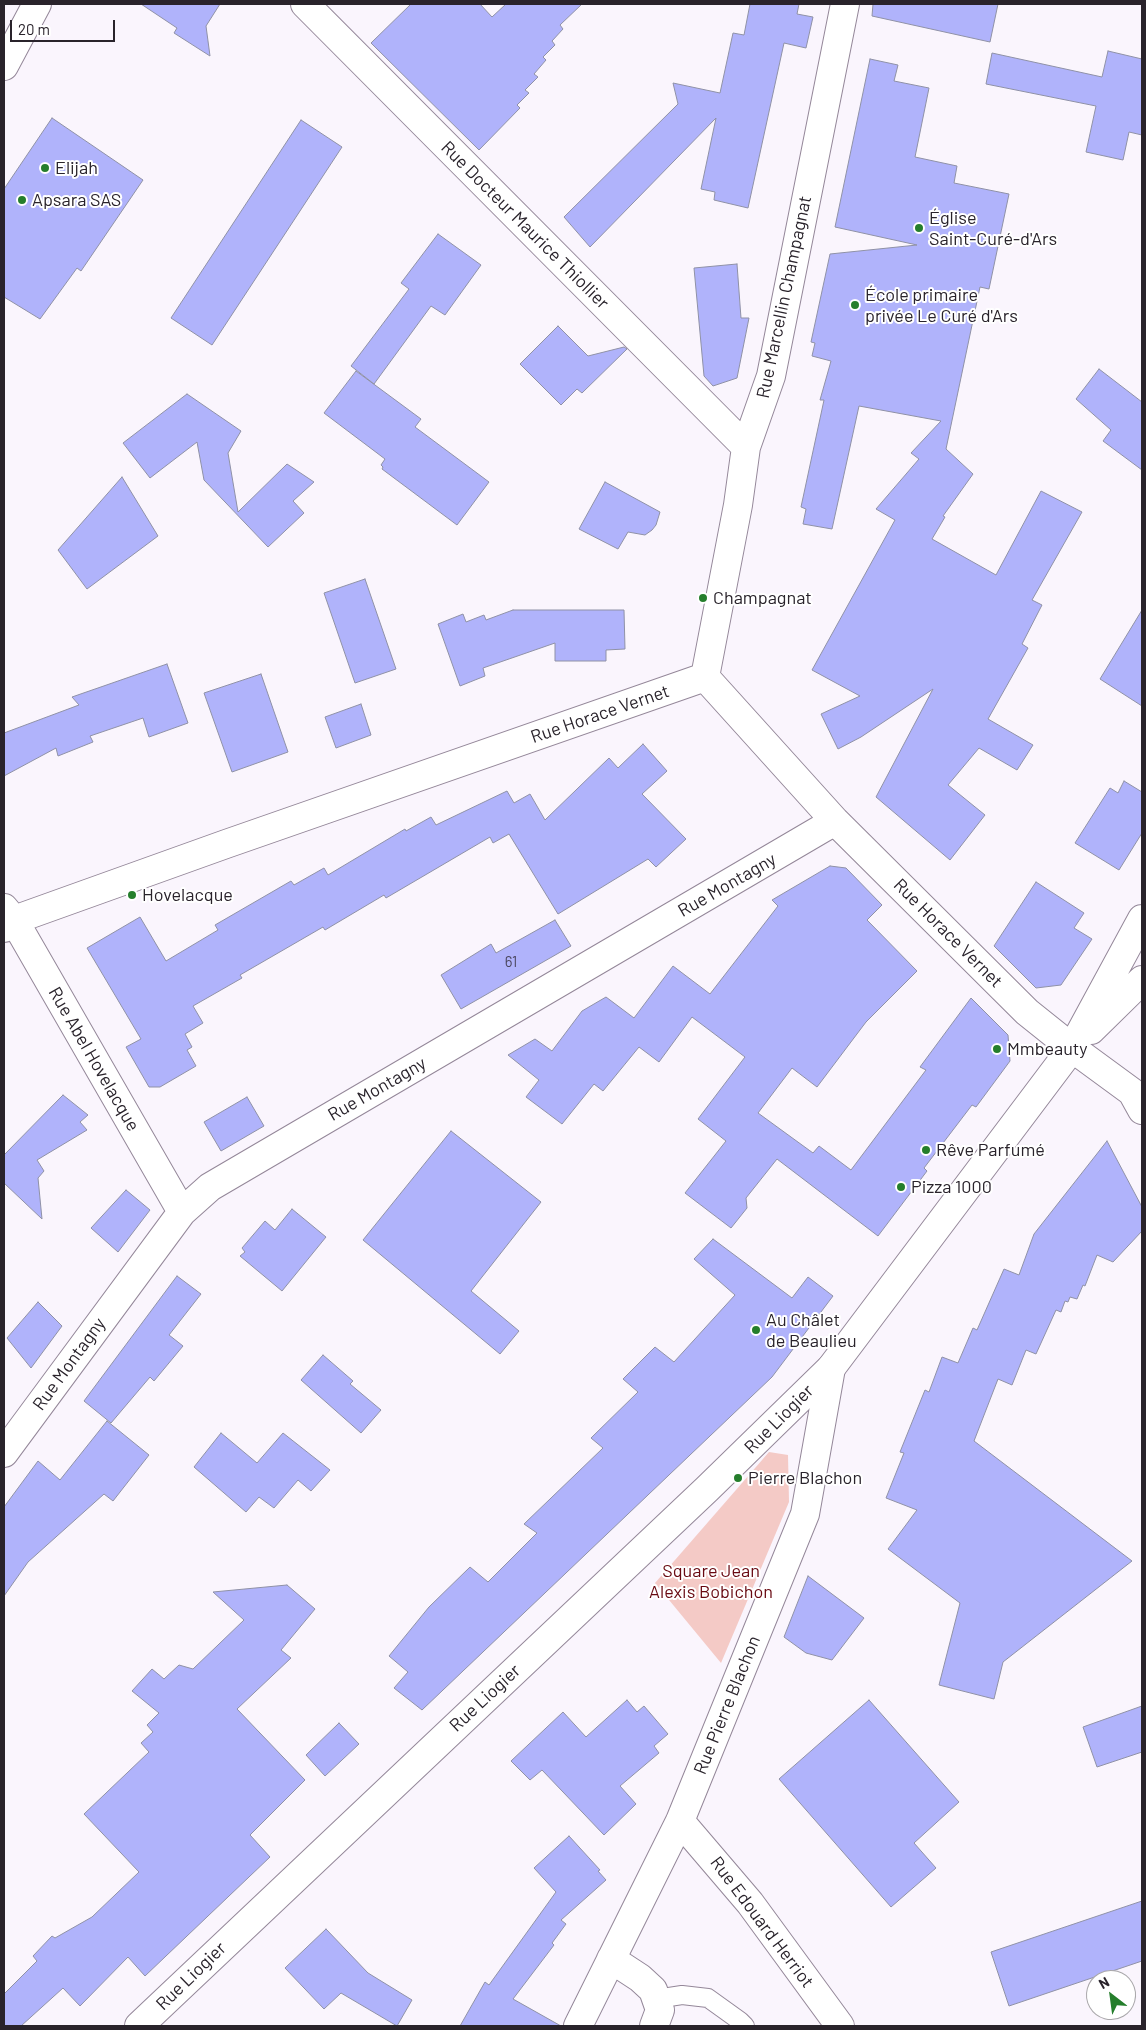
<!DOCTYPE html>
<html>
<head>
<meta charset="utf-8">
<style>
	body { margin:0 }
	#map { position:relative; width:1146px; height:2030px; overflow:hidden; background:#faf5fd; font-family:Barlow,sans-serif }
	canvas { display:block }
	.frame { position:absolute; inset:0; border:5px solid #29232b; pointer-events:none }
	.north { position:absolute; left:1086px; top:1970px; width:50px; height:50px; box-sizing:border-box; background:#fff; border:1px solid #a9a7aa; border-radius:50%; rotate:330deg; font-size:14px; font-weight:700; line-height:20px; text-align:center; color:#29232b }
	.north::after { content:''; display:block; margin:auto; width:18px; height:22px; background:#257e2c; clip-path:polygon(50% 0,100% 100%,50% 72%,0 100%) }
	.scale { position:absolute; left:10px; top:20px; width:105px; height:22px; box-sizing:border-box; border:2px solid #29232b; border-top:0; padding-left:6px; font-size:15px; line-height:18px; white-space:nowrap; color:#29232b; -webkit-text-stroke:4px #fff; paint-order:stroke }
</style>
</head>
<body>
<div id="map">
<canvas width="1146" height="2030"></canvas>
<div class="frame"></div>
<div class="north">N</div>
<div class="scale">20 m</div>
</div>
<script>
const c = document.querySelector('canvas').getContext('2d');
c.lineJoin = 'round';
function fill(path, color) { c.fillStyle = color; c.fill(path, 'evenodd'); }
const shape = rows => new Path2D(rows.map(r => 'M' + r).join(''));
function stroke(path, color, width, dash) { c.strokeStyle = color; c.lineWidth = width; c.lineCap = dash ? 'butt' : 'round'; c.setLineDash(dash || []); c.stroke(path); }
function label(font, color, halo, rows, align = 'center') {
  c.font = font + ' Barlow,sans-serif'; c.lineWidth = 4; c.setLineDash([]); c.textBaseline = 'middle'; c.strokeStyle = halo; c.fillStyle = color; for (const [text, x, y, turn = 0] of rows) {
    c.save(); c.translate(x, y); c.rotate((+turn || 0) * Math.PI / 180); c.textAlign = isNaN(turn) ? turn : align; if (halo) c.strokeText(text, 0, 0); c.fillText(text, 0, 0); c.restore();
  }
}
fill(shape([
	[769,1452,788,1455,789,1502,721,1663,655,1583]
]), '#f4cac6');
const building = shape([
	[141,4,220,4,206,26,210,56,174,33,177,28,141,4],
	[411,4,480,4,492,17,506,4,582,4,560,25,563,29,552,41,555,45,543,57,546,60,534,74,538,77,525,90,529,93,517,105,520,108,479,150,371,43,411,4],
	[750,4,799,4,797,14,813,17,806,48,784,43,748,208,714,200,715,192,701,189,716,118,590,247,564,217,678,104,673,83,720,93,733,33,744,35,750,4],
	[873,4,998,4,990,42,872,16,873,4],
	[1108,51,1142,59,1142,135,1129,132,1123,160,1086,152,1096,106,986,84,992,53,1102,77,1108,51],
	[870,59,898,65,894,81,929,88,915,157,957,166,954,183,1009,194,989,289,980,287,946,449,973,474,943,516,945,517,932,539,996,575,1041,491,1082,512,1032,600,1042,605,1022,644,1028,648,988,719,1033,745,1017,770,979,748,948,785,985,815,950,860,876,797,933,689,861,737,838,749,821,714,860,696,812,670,895,520,876,509,919,459,911,453,941,421,859,406,832,529,803,524,806,509,801,507,824,400,820,400,831,361,812,356,815,343,811,342,830,254,917,245,835,227,870,59],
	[52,118,143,180,81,271,77,268,40,319,4,297,4,189,52,118],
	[301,120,342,147,212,345,171,318,301,120],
	[438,234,481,265,445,315,431,306,374,384,351,366,409,289,401,283,438,234],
	[737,264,741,318,749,318,737,378,713,386,704,376,694,268,737,264],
	[558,326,588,356,624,347,627,349,582,393,577,389,561,405,520,364,558,326],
	[1099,369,1142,402,1142,470,1103,441,1111,430,1076,399,1099,369],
	[356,371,421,419,415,427,489,482,457,525,382,469,383,467,381,465,385,459,324,413,356,371],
	[187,394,241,431,228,453,238,512,287,464,314,482,293,501,304,513,268,547,204,480,197,442,150,478,123,443,187,394],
	[122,477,158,536,87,589,58,550,122,477],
	[605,482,660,512,656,525,652,530,645,535,628,532,618,549,579,529,605,482],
	[365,579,396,669,355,683,324,593,365,579],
	[513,610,624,610,625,649,606,650,606,661,555,661,555,643,483,668,485,676,460,686,438,624,463,614,466,622,484,615,486,620,513,610],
	[1142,610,1142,706,1100,679,1142,610],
	[167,664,188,723,149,737,143,718,90,736,93,742,58,756,56,748,4,776,4,733,79,705,72,697,167,664],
	[261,674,288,752,232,772,204,693,261,674],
	[361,704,371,735,336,748,325,717,361,704],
	[643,744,667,771,642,794,686,839,656,867,648,859,558,914,509,834,493,843,490,837,386,898,384,895,325,930,323,927,240,975,242,978,193,1006,203,1023,185,1034,192,1047,187,1050,196,1066,160,1087,149,1087,126,1047,141,1039,87,948,140,917,166,961,218,930,215,925,291,881,294,885,324,868,328,875,405,829,406,831,431,817,436,825,507,791,514,803,530,794,545,820,609,758,618,768,643,744],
	[1124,781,1142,792,1142,833,1119,870,1075,843,1110,788,1118,793,1124,781],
	[830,866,846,868,882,905,867,920,917,971,866,1022,817,1087,792,1068,758,1113,813,1153,819,1146,851,1170,926,1070,920,1067,971,998,1008,1035,1010,1061,976,1107,972,1105,924,1168,927,1171,878,1236,777,1159,746,1198,747,1208,731,1228,685,1193,726,1141,698,1119,745,1057,692,1017,659,1062,639,1047,603,1091,594,1084,562,1124,526,1097,539,1080,508,1055,535,1039,552,1051,582,1011,606,997,634,1018,673,966,710,994,778,906,772,900,830,866],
	[1036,882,1084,913,1074,928,1092,939,1061,985,1036,988,994,946,1036,882],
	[555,920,571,946,461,1009,441,975,491,944,496,953,555,920],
	[63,1095,88,1115,80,1122,87,1130,37,1160,44,1171,38,1178,42,1219,4,1183,4,1155,63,1095],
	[247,1097,264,1126,221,1151,204,1122,247,1097],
	[451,1131,541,1202,471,1291,519,1331,500,1354,363,1240,451,1131],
	[1107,1141,1142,1207,1142,1231,1113,1262,1097,1255,1085,1286,1083,1285,1077,1299,1070,1297,1068,1302,1065,1301,1061,1312,1056,1310,1036,1354,1026,1350,1012,1385,998,1379,974,1441,1132,1561,1003,1662,994,1699,939,1685,960,1603,888,1549,917,1510,886,1498,904,1453,900,1452,925,1390,929,1392,942,1357,958,1363,973,1328,977,1330,1004,1269,1019,1275,1034,1234,1107,1141],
	[126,1190,150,1210,118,1252,91,1228,126,1190],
	[292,1209,326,1237,282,1291,240,1256,245,1252,242,1248,265,1221,275,1230,292,1209],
	[713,1239,792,1298,808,1277,833,1296,772,1377,422,1710,394,1688,408,1672,389,1656,429,1607,470,1567,488,1582,537,1533,524,1524,603,1448,591,1438,638,1392,623,1379,655,1347,674,1362,735,1295,694,1259,713,1239],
	[177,1276,201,1294,169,1335,183,1346,154,1381,150,1377,111,1423,84,1401,177,1276],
	[38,1302,62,1326,31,1368,7,1338,38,1302],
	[323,1355,353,1381,350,1384,381,1410,361,1433,301,1380,323,1355],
	[107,1421,149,1455,113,1501,104,1494,28,1562,4,1596,4,1507,38,1461,60,1480,107,1421],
	[221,1433,257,1463,283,1433,330,1470,311,1491,298,1480,274,1508,259,1497,246,1512,194,1467,221,1433],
	[808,1576,864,1618,832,1660,806,1653,784,1637,808,1576],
	[287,1585,315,1609,281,1650,291,1658,237,1709,305,1780,250,1835,270,1857,145,1976,128,1957,80,2006,63,1988,21,2026,4,2026,4,1994,37,1961,33,1956,52,1936,55,1938,92,1917,139,1872,84,1814,149,1752,141,1743,153,1732,147,1725,159,1713,132,1691,152,1669,164,1679,179,1665,193,1669,244,1620,213,1592,287,1585],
	[627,1700,637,1712,644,1706,668,1734,654,1746,659,1753,620,1786,636,1804,604,1835,542,1770,530,1780,511,1761,563,1712,586,1737,627,1700],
	[869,1700,959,1802,914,1843,936,1868,891,1907,779,1779,869,1700],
	[1142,1706,1142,1752,1097,1767,1083,1727,1142,1706],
	[339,1723,359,1744,325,1776,306,1755,339,1723],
	[569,1836,600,1870,598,1871,606,1880,561,1920,566,1924,552,1943,554,1945,513,1999,561,2026,460,2026,485,1982,489,1985,556,1892,534,1868,569,1836],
	[1142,1901,1142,1961,1009,2006,991,1952,1142,1901],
	[326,1929,368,1973,412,2000,397,2026,341,1993,324,2009,285,1968,326,1929]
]);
fill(building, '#b0b3fb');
stroke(building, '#8f91a6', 1);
const lane = shape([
	[656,1999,682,1995,708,1998,740,2021,745,2026]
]);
const street = shape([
	[305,4,746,447],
	[4,66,37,4],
	[705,677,738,505,746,447,771,376,845,4],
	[705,677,835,821,1027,1012,1072,1048,1132,1092,1142,1110],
	[4,908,14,920,182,1212],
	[4,928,14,920,226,844,705,677],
	[4,1453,182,1212,210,1187,835,821],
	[680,1821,750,1903,840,2026],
	[611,1959,640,1978,653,1990,660,2010,654,2026],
	[578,2026,680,1821,805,1514,831,1368]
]);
const secondary = shape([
	[1091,1030,1142,980],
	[139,2026,707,1489,831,1368,1072,1048,1142,919]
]);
stroke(lane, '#948799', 20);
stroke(street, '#948799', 30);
stroke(secondary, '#948799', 30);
stroke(lane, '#fff', 18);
stroke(street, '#fff', 28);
stroke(secondary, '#fff', 28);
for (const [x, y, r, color] of [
	[45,168,5,"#257e2c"],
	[22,200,5,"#257e2c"],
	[919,228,5,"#257e2c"],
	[855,305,5,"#257e2c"],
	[703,598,5,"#257e2c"],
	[132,895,5,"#257e2c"],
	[997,1049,5,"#257e2c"],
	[926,1150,5,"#257e2c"],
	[901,1187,5,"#257e2c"],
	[756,1330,5,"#257e2c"],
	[738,1478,5,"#257e2c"]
]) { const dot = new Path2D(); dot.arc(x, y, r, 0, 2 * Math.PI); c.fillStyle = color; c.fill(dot); stroke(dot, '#fff', 2); }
label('15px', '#4b475f', null, [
	["61",511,962]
]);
label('18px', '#29232b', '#fff', [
	["Elijah",55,168],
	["Apsara SAS",32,200],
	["Église",929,218],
	["Saint-Curé-d'Ars",929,239],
	["École primaire",865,295],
	["privée Le Curé d'Ars",865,316],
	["Champagnat",713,598],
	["Hovelacque",142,895],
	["Mmbeauty",1007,1049],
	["Rêve Parfumé",936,1150],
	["Pizza 1000",911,1187],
	["Au Châlet",766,1320],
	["de Beaulieu",766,1341],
	["Pierre Blachon",748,1478]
], 'left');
label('18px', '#29232b', '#fff', [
	["Rue Docteur Maurice Thiollier",525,225,45],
	["Rue Marcellin Champagnat",784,297,-78],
	["Rue Horace Vernet",600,714,-19],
	["Rue Montagny",727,885,-30],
	["Rue Horace Vernet",948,933,45],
	["Rue Abel Hovelacque",94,1059,60],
	["Rue Montagny",377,1089,-30],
	["Rue Montagny",69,1364,-54],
	["Rue Liogier",779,1419,-45],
	["Rue Liogier",485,1698,-43],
	["Rue Pierre Blachon",727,1705,-68],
	["Rue Edouard Herriot",762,1922,53],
	["Rue Liogier",191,1976,-44]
]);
label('18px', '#680911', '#fff', [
	["Square Jean",711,1571],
	["Alexis Bobichon",711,1592]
]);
</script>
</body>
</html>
